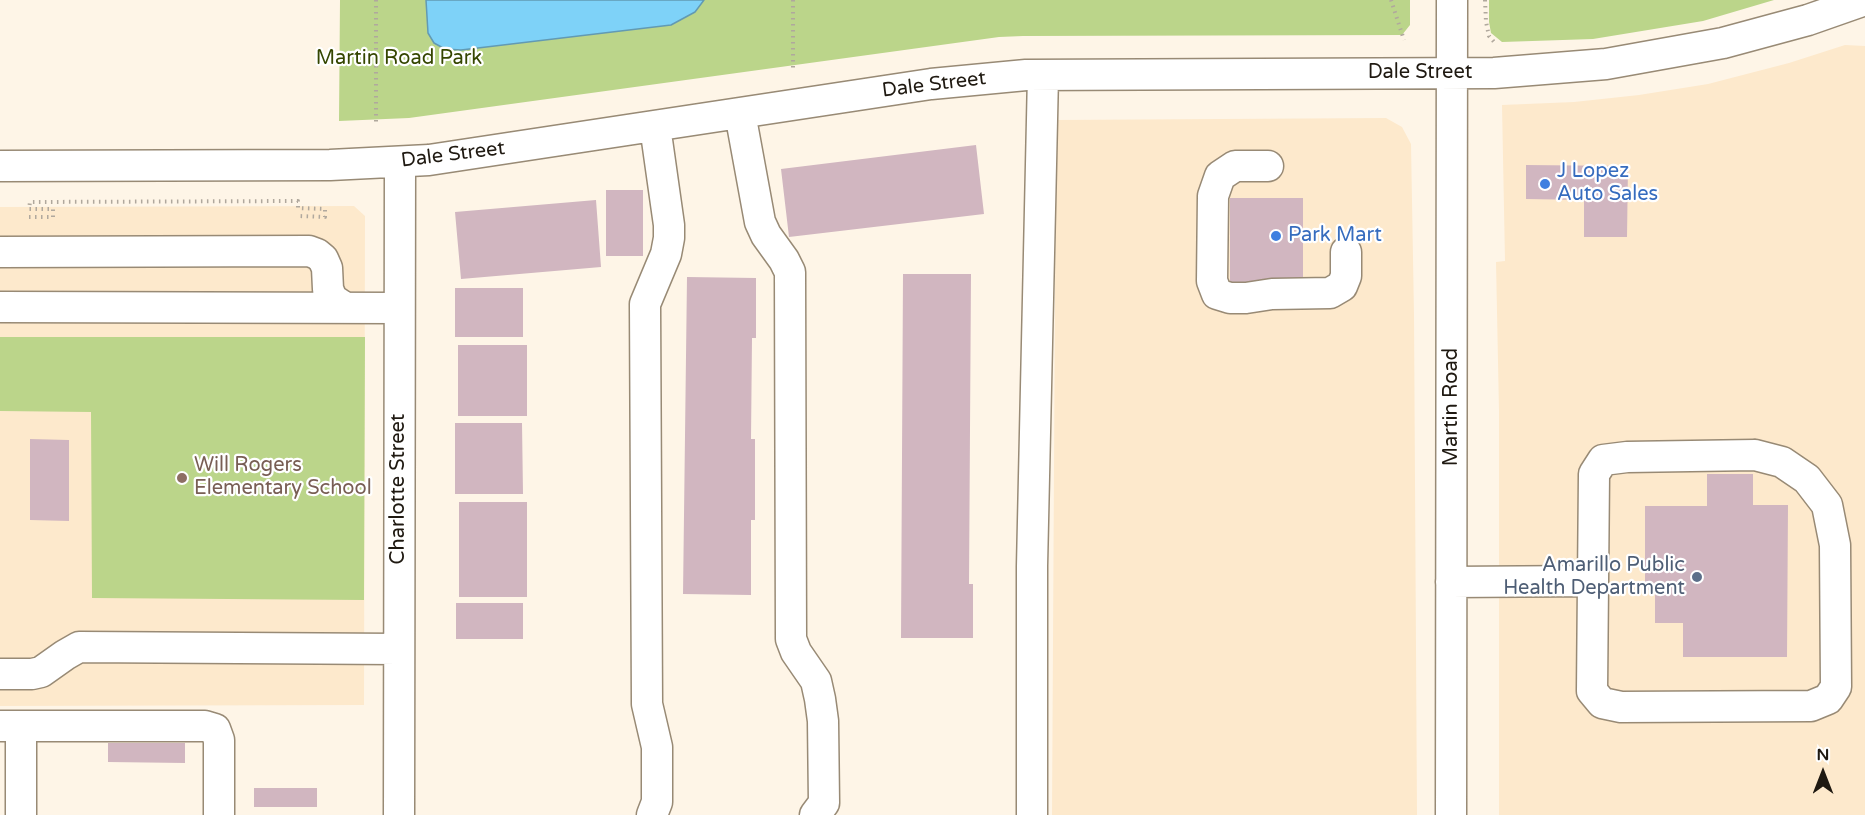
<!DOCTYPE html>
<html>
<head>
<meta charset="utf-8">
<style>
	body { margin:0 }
	#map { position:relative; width:1865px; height:815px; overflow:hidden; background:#fef5e7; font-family:"Varela Round",sans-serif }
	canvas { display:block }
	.north { position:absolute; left:1793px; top:743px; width:60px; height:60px; -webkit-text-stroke:4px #fff; paint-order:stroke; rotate:0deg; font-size:16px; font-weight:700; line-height:24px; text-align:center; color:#1f1911 }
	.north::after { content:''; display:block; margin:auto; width:21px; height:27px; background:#1f1911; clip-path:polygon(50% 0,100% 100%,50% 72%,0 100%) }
</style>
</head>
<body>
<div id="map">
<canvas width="1865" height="815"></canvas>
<div class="north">N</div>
</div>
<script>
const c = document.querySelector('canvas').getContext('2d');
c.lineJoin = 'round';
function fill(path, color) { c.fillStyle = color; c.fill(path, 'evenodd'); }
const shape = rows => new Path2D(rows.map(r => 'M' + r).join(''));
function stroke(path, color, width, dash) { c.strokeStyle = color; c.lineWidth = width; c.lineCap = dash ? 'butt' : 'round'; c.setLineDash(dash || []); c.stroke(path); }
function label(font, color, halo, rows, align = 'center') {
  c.font = font + ' "Varela Round",sans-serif'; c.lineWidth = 4.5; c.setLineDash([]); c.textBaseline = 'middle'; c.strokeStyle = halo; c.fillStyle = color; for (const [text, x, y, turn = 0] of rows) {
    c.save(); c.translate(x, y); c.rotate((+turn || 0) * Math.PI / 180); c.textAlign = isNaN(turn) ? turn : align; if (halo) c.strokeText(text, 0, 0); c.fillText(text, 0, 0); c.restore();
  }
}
fill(shape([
	[1845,45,1865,46,1865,815,1499,815,1499,411,1496,262,1505,261,1502,105,1574,102,1639,95,1708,84,1789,63],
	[1386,118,1402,127,1411,144,1414,315,1417,815,1052,815,1056,120],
	[354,206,365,216,364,705,0,706,0,207]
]), '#fde9cc');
fill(shape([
	[340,0,1410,0,1410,25,1402,35,1023,36,999,37,409,118,339,121],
	[1489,0,1774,0,1703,21,1593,39,1502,42,1491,33,1489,22],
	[0,337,365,337,364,600,92,598,91,412,0,411]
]), '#bbd58a');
const water = shape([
	[426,0,704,0,695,12,671,25,461,50,445,49,434,43,428,33,426,0]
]);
fill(water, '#7ed2f8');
stroke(water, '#629ab3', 1.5);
fill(shape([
	[976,145,984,214,789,237,781,169],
	[1526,165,1628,166,1627,237,1584,237,1584,200,1526,199],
	[606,190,643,190,643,256,606,256],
	[1230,198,1303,198,1303,285,1230,285],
	[596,200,601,267,461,279,455,212],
	[903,274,971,274,969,584,973,584,973,638,901,638],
	[687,277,756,278,756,338,752,338,751,439,755,439,755,520,751,520,751,595,683,594],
	[455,288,523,288,523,337,455,337],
	[458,345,527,345,527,416,458,416],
	[455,423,522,423,523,494,455,494],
	[30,439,69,440,69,521,30,520],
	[1707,474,1753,474,1753,505,1788,505,1787,657,1683,657,1683,623,1655,623,1655,590,1645,590,1645,506,1707,506],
	[459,502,527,502,527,597,459,597],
	[456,603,523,603,523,639,456,639],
	[108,743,185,743,185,763,108,762],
	[254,788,317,788,317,807,254,807]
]), '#d1b6c0');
const minor = shape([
	[740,113,760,222,766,235,784,260,790,272,791,639,796,652,816,681,820,699,823,721,824,803,815,815],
	[0,166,330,165,429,160,931,84,1026,75,1494,73,1606,64,1723,43,1808,20,1865,0],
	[1268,166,1235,166,1220,176,1213,196,1212,281,1217,294,1230,298,1246,298,1272,294,1330,293,1342,286,1346,276,1346,252],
	[0,252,309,251,317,254,323,259,327,268,328,289,332,299,344,307],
	[0,307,399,308],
	[1755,455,1782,462,1807,479,1827,505,1835,545,1836,687,1828,699,1811,706,1621,707,1602,703,1592,691,1594,474,1603,460,1627,457,1755,455],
	[1451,582,1592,581],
	[0,674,32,674,41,672,65,655,79,647,398,649],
	[0,726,205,726,215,729,219,740,219,815],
	[21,726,21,815],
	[399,815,400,162],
	[652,815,657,802,657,747,647,704,645,304,666,254,669,238,669,225,655,126],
	[1032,815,1032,566,1043,75],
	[1451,815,1452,0]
]);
stroke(minor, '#988a75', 33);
stroke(shape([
	[376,0,376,126],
	[793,0,793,71],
	[1391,0,1404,40],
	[1485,0,1486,22,1489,36,1495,43],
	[29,217,53,217,53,209,29,209,30,202,298,201,298,208,325,209,325,217,298,216]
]), '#b0a89d', 4, [1.5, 4.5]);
stroke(minor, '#fff', 30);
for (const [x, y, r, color] of [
	[1545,184,6,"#3f7fe0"],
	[1276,236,6,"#3f7fe0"],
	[182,478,6,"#8d6e63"],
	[1697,577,6,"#5c6f8a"]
]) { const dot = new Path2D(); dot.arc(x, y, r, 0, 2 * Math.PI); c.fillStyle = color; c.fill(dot); stroke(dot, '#fff', 2); }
label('20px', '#354600', '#fff', [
	["Martin Road Park",399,59]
]);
label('20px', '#1f1911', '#fff', [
	["Dale Street",1420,73],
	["Dale Street",934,85,-7],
	["Dale Street",453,155,-7],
	["Martin Road",1452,407,-90],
	["Charlotte Street",399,489,-90]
]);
label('20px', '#366cbe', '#fff', [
	["J Lopez",1557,172],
	["Auto Sales",1557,195],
	["Park Mart",1288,236]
], 'left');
label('20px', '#785e54', '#fff', [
	["Will Rogers",194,466],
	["Elementary School",194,489]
], 'left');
label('20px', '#4e5e75', '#fff', [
	["Amarillo Public",1685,566],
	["Health Department",1685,589]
], 'right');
</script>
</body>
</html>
